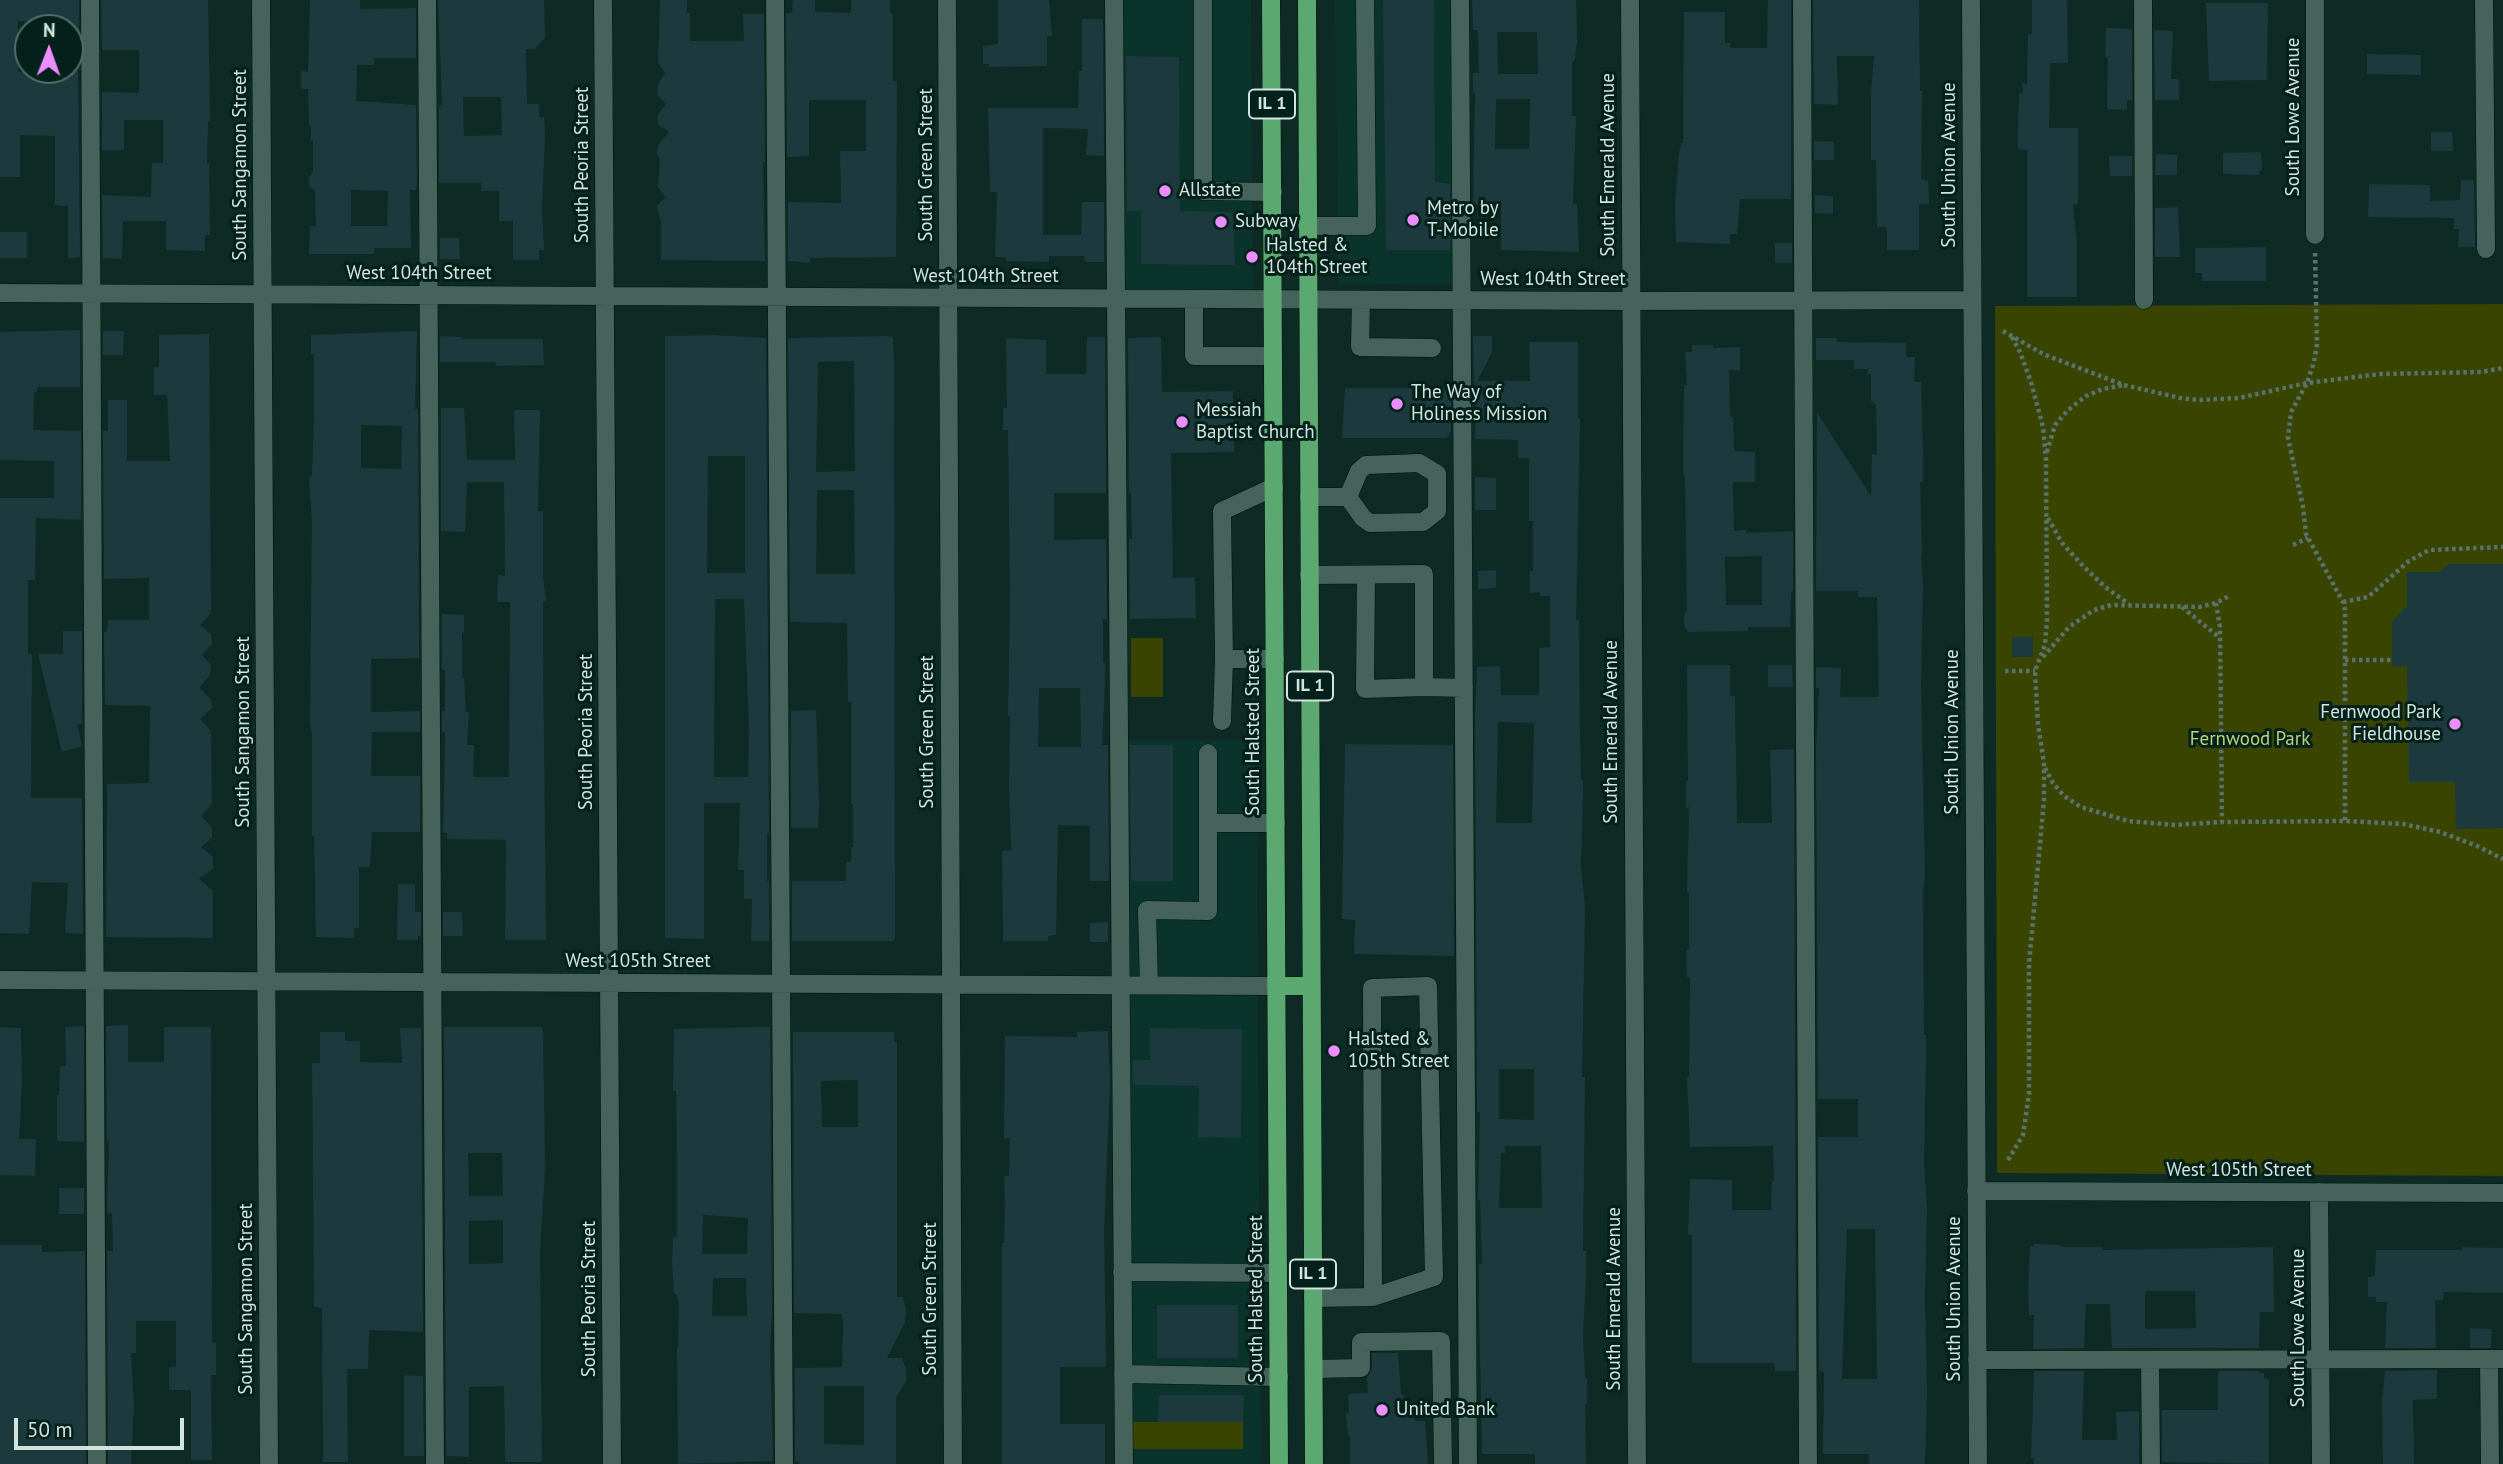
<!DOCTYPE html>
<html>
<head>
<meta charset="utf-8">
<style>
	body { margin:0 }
	#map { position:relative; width:2503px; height:1464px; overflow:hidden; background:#0d2a24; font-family:"PT Sans",sans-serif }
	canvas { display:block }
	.north { position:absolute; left:14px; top:14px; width:70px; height:70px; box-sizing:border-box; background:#03201a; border:2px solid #566e68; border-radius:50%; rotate:1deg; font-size:19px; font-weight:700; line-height:28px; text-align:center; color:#d3e3de }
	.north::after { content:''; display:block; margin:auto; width:24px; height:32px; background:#eb8dfc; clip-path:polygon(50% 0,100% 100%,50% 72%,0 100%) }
	.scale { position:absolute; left:14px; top:1418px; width:170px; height:32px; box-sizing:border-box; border:4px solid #d3e3de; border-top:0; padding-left:9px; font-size:21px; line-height:24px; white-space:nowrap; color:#d3e3de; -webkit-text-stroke:5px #03201a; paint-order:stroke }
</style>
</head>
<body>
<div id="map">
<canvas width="2503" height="1464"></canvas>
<div class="north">N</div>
<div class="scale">50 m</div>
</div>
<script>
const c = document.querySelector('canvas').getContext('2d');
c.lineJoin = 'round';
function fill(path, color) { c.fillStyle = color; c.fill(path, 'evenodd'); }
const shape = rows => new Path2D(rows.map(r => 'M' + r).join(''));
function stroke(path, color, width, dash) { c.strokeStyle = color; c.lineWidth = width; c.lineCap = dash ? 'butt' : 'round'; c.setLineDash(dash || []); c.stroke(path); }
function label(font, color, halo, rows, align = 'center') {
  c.font = font + ' "PT Sans",sans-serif'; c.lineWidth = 6; c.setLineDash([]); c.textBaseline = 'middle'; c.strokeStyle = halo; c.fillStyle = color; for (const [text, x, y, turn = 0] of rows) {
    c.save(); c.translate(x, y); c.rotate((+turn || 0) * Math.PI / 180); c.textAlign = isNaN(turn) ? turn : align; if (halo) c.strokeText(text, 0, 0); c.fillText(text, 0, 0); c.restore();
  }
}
fill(shape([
	[1118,0,1251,0,1253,297,1120,296],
	[1335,0,1454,0,1457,284,1338,285],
	[1123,740,1256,740,1261,1464,1127,1464]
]), '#0a332b');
fill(shape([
	[2503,304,2503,1176,1997,1173,1995,306],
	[1131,638,1163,638,1163,697,1131,697],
	[1132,1422,1243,1422,1243,1449,1124,1449]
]), '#394401');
fill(shape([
	[0,0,79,0,79,50,70,50,70,28,57,28,58,22,18,21,18,72,78,71,80,257,68,258,68,206,55,205,55,136,20,135,20,177,0,177],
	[101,0,208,0,210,121,208,121,207,163,209,163,210,235,205,235,205,251,166,250,166,221,123,221,122,259,103,258,102,195,151,197,152,163,163,163,163,120,124,120,124,150,102,151,102,92,139,93,139,50,102,50],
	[310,0,360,0,360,9,416,8,416,58,374,58,374,65,357,65,356,101,416,105,417,183,416,190,410,190,411,248,374,248,374,254,309,254,310,226,316,226,315,191,309,186,309,177,313,172,313,141,311,141,311,127,309,125,308,89,301,89,301,71,308,72],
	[351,190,388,191,387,226,351,226],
	[438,0,544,0,545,38,535,49,526,49,527,104,539,104,539,117,544,117,545,134,542,208,544,250,539,250,539,260,513,260,513,221,499,221,499,191,481,191,481,183,439,183,439,106,442,104],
	[463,97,501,97,502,135,464,136],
	[660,0,687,0,687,13,690,13,690,41,744,41,743,14,764,14,765,162,763,162,765,261,661,260,661,222,657,206,666,197,658,187,660,158,657,155,658,145,669,132,658,125,658,115,666,104,657,95,658,84,665,73,658,63],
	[793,0,815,0,815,12,851,13,851,0,890,0,890,14,893,14,893,81,897,81,896,257,810,258,810,263,788,261,788,202,841,203,840,151,866,151,866,100,813,100,809,101,809,156,787,157,786,13,792,13],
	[998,0,1049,0,1052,36,1047,36,1047,66,989,67,989,64,983,64,983,46,998,44],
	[1383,0,1434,0,1435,182,1450,184,1450,250,1386,250],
	[1472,0,1576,0,1577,41,1575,60,1572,63,1572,116,1576,116,1573,204,1577,204,1579,252,1501,250,1501,206,1473,205,1475,93,1473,93,1473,73,1479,73,1478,30,1473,30],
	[1497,32,1537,32,1538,74,1498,74],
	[1496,99,1530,99,1529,149,1495,149],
	[1768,0,1791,0,1791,199,1740,199,1737,234,1730,234,1730,244,1676,242,1675,204,1679,153,1681,143,1683,143,1684,12,1725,12,1725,43,1730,43,1730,48,1767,48],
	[1813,0,1919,0,1920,91,1922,91,1921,179,1928,181,1929,204,1919,204,1919,250,1887,250,1887,227,1877,227,1876,160,1871,160,1871,91,1874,56,1837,56,1838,105,1814,104],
	[2032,0,2067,0,2068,63,2050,63,2049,128,2078,128,2078,204,2073,204,2077,243,2077,297,2027,297,2027,150,2018,149,2018,130,2019,93,2023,93,2022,83,2027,84,2028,34,2032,34],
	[2206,3,2268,3,2267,80,2209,81],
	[1082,19,1103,19,1104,156,1086,155,1088,129,1043,128,1043,235,1081,235,1082,202,1104,202,1104,262,1085,262,1084,256,1049,256,1049,262,1006,261,1006,257,995,257,997,192,990,192,988,108,1078,108,1079,71,1082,71],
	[2106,28,2132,29,2132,100,2127,100,2127,110,2107,109,2108,57,2105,57],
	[2154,30,2173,31,2171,79,2179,79,2179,100,2155,100],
	[2367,54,2421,55,2421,75,2367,74],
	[1126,56,1179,57,1180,211,1233,212,1235,265,1141,264,1141,211,1127,211],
	[2431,132,2452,132,2453,151,2431,151],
	[1814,141,1834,142,1834,160,1814,160],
	[2258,152,2261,153,2262,170,2259,171,2259,175,2223,174,2223,153],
	[2156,154,2177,155,2177,175,2155,175],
	[2109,156,2132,156,2132,176,2110,176],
	[2461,180,2474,180,2475,247,2458,247,2459,229,2454,229,2454,218,2368,217,2369,184,2430,185,2430,201,2460,200],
	[1815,195,1833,196,1833,214,1815,213],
	[2178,207,2180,257,2155,257,2155,208],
	[0,232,27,232,27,258,0,258],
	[440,238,459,238,460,259,440,259],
	[1775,243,1792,243,1792,263,1775,263],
	[2266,247,2266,281,2202,281,2202,273,2195,273,2195,248],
	[80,330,80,387,37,387,37,392,34,392,33,430,81,431,81,520,36,518,35,580,28,580,28,654,32,654,31,798,82,798,83,934,65,933,68,883,32,882,29,934,0,933,0,498,54,498,54,461,0,460,0,332],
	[103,331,124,331,123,355,103,355],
	[417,331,415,409,418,409,419,658,371,659,371,712,420,711,420,732,372,732,371,776,420,776,420,832,372,832,370,867,359,867,359,928,354,928,354,938,316,937,314,836,312,836,312,732,310,724,312,521,309,478,312,476,314,416,314,354,311,354,311,335],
	[361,425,402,426,401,469,361,468],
	[209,334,211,613,200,625,211,634,212,644,202,655,211,665,210,675,199,688,211,699,212,708,200,719,211,731,212,804,201,816,212,827,212,838,201,847,213,857,213,869,199,879,213,891,213,938,106,937,107,784,149,783,150,706,105,705,104,632,107,632,108,620,149,620,149,578,104,579,103,431,108,431,108,400,127,400,127,461,170,461,167,395,154,395,154,367,159,367,159,335],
	[714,335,766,338,769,833,767,833,767,881,769,881,769,941,751,941,752,899,744,899,744,870,738,870,740,803,704,803,704,939,665,938,665,336],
	[708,456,745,456,745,573,707,573],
	[715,599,744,599,749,731,748,777,714,777],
	[440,336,462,337,462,339,543,339,544,365,496,366,495,362,440,362],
	[885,336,893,337,894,360,895,939,893,941,792,941,792,881,846,881,846,862,851,862,851,847,853,847,853,804,851,804,851,702,848,702,847,623,790,622,788,338],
	[854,361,855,471,816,472,818,362],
	[817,490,854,490,855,574,816,574],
	[1473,336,1492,336,1492,352,1474,388],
	[1087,337,1105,337,1106,493,1054,493,1054,540,1106,539,1107,619,1103,619,1103,663,1105,663,1105,682,1102,745,1108,745,1109,881,1090,881,1090,826,1058,825,1056,935,1048,936,1048,941,1003,941,1002,851,1011,850,1009,787,1010,716,1008,716,1010,599,1008,430,1003,430,1003,408,1007,408,1006,338,1046,340,1046,374,1086,374],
	[1039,688,1080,688,1081,747,1038,747],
	[1161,337,1162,392,1233,391,1234,452,1171,453,1173,578,1195,577,1196,618,1130,619,1129,539,1132,539,1131,493,1129,493,1128,338],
	[1816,338,1837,338,1837,342,1906,343,1906,357,1915,357,1914,382,1921,382,1923,455,1923,482,1920,482,1922,554,1921,554,1923,585,1921,682,1925,878,1923,891,1924,1035,1926,1035,1926,1061,1924,1162,1927,1208,1925,1296,1927,1393,1925,1464,1869,1464,1869,1454,1823,1454,1824,1372,1819,1371,1818,1137,1858,1137,1858,1099,1818,1099,1816,749,1819,688,1816,688,1816,667,1841,668,1840,697,1879,697,1877,597,1858,597,1858,591,1816,591,1817,413,1871,496,1872,454,1877,455,1876,405,1871,401,1871,374,1867,374,1868,369,1854,369,1854,360,1816,360],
	[1847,1229,1875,1229,1877,1379,1842,1379],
	[1529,342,1578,342,1578,418,1580,418,1576,620,1579,620,1580,738,1581,780,1583,780,1583,791,1581,866,1585,908,1582,1077,1585,1077,1583,1251,1586,1251,1586,1276,1583,1335,1585,1378,1587,1378,1587,1404,1585,1404,1586,1464,1535,1464,1535,1454,1482,1454,1479,1303,1479,1264,1482,1264,1480,1200,1478,1200,1480,1112,1477,1112,1475,715,1477,667,1500,666,1501,695,1539,695,1539,648,1550,647,1550,596,1540,596,1540,592,1530,593,1530,571,1533,571,1533,521,1529,521,1529,458,1518,458,1518,440,1475,439,1477,381,1530,381],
	[1498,722,1534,723,1532,823,1496,823],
	[1499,1069,1534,1069,1534,1120,1499,1119],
	[1505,1146,1541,1146,1542,1208,1499,1208,1501,1153,1505,1153],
	[1692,345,1713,345,1713,348,1740,347,1740,370,1729,370,1730,417,1733,417,1734,451,1755,452,1755,482,1733,482,1734,531,1746,530,1746,533,1793,531,1793,591,1791,592,1790,627,1748,627,1748,631,1688,632,1684,625,1684,615,1687,610,1685,476,1683,474,1684,385,1687,385,1685,352,1692,352],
	[1762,556,1762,605,1726,605,1725,557],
	[1345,388,1451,388,1451,431,1447,438,1342,438],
	[441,408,464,408,467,460,515,460,514,410,540,410,538,511,543,511,543,576,546,601,543,601,543,648,546,940,505,940,506,840,447,839,447,833,443,833,445,732,442,732,442,711,445,711,445,670,442,670,442,614,464,615,464,633,462,632,462,678,464,678,466,712,469,712,467,745,474,745,473,777,509,777,510,602,497,602,498,575,505,576,504,482,467,482,465,532,441,531],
	[1475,477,1496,478,1496,510,1475,510],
	[2449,564,2503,564,2503,828,2456,829,2455,782,2409,782,2407,666,2392,666,2392,622,2407,606,2407,572,2440,572],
	[1496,570,1496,588,1478,589,1478,571],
	[63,631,82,631,82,724,77,724,82,746,62,752,38,654,63,654],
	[2012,637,2033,637,2033,657,2012,657],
	[1687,665,1730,665,1730,696,1735,696,1737,823,1772,823,1770,750,1794,749,1796,1371,1775,1371,1775,1363,1692,1363,1692,1235,1688,1235,1690,1179,1732,1180,1732,1210,1771,1210,1772,1181,1774,1181,1773,1146,1690,1147,1687,1077,1689,1077,1690,977,1687,977,1686,950,1689,950,1689,892,1687,892,1689,807,1686,808,1686,780,1688,781],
	[1768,665,1792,665,1793,687,1768,687],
	[816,710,819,804,818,828,791,828,791,711],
	[1345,744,1453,745,1454,956,1354,954,1355,920,1342,919],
	[1130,745,1173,745,1173,881,1131,881],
	[398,884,415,884,415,912,421,912,421,936,418,936,418,940,397,940],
	[443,912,462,912,463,936,443,936],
	[1108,922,1108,942,1090,942,1090,923],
	[128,1025,128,1062,164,1062,164,1027,211,1027,212,1343,216,1343,216,1375,211,1375,212,1460,191,1460,191,1390,169,1390,169,1367,176,1367,176,1321,136,1321,136,1353,131,1353,134,1404,131,1464,108,1464,107,1251,113,1251,112,1213,107,1213,109,1142,107,1142,106,1026],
	[84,1026,84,1142,57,1141,57,1095,59,1095,60,1066,66,1066,65,1027],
	[0,1027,21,1028,22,1083,19,1139,36,1139,35,1176,0,1175],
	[444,1027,543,1027,545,1167,540,1254,542,1462,505,1462,504,1386,469,1387,469,1457,446,1456],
	[468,1153,502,1153,503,1196,469,1196],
	[503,1220,503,1263,469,1264,469,1221],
	[754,1027,770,1027,772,1312,770,1347,773,1461,678,1464,677,1347,678,1347,679,1308,677,1294,674,1294,672,1264,673,1237,677,1237,677,1161,676,1091,673,1091,674,1029],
	[703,1215,748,1218,747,1254,702,1254],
	[713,1278,746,1278,747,1316,712,1316],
	[400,1028,421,1028,423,1332,369,1330,368,1369,347,1369,348,1462,323,1462,322,1308,314,1307,312,1063,320,1063,320,1032,345,1032,345,1041,360,1041,360,1062,402,1063],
	[1150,1028,1242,1029,1241,1138,1198,1137,1199,1086,1133,1085,1133,1060,1150,1060],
	[1108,1031,1110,1084,1104,1231,1106,1367,1060,1367,1060,1424,1105,1424,1105,1464,1002,1464,1002,1243,1004,1243,1005,1204,1004,1176,1009,1176,1010,1138,1004,1138,1005,1036,1077,1037,1077,1032],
	[793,1032,894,1032,894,1042,897,1042,897,1297,903,1297,906,1309,905,1322,887,1358,902,1358,906,1369,906,1382,896,1397,896,1464,799,1464,799,1461,795,1461,795,1368,842,1367,843,1326,842,1314,794,1313],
	[858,1080,858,1127,822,1127,821,1081],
	[824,1386,864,1386,864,1445,824,1444],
	[59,1188,84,1188,84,1214,59,1214],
	[2034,1244,2058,1245,2063,1247,2103,1247,2103,1250,2273,1247,2274,1312,2260,1312,2259,1348,2112,1348,2110,1304,2086,1304,2084,1348,2033,1349,2034,1315,2029,1315,2028,1291,2030,1246,2033,1246],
	[2145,1291,2195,1291,2196,1328,2145,1329],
	[0,1245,42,1245,42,1252,85,1251,86,1464,0,1464],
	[2462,1247,2503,1248,2503,1293,2444,1292,2443,1300,2435,1300,2436,1348,2385,1348,2387,1302,2376,1302,2376,1297,2368,1297,2368,1277,2375,1276,2376,1250,2462,1250],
	[1157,1305,1238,1305,1238,1358,1157,1358],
	[2470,1328,2492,1329,2491,1348,2470,1348],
	[1372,1353,1398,1353,1401,1393,1413,1406,1415,1421,1425,1421,1428,1464,1350,1464,1350,1436,1348,1436,1346,1413,1349,1413,1348,1394,1368,1393,1367,1377,1372,1369],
	[2437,1370,2437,1399,2413,1400,2414,1464,2383,1464,2382,1401,2385,1371],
	[2034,1371,2084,1371,2082,1440,2117,1440,2116,1412,2139,1411,2139,1464,2034,1464,2034,1458,2031,1458],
	[2218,1371,2259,1371,2259,1373,2264,1373,2264,1378,2269,1379,2269,1464,2162,1462,2162,1410,2218,1410],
	[404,1375,423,1376,424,1456,404,1456],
	[1159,1395,1244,1395,1243,1422,1158,1422]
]), '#1c3a3e');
const minor = shape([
	[90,0,97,1464],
	[261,0,269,1464],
	[427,0,435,1464],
	[603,0,612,1464],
	[775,0,784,1464],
	[947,0,953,1464],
	[1114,0,1124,1464],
	[1203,0,1203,191,1273,192],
	[1460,0,1468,1464],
	[1630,0,1637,1464],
	[1802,0,1808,1464],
	[1971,0,1978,1464],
	[2143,0,2144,300],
	[2315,0,2315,235],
	[2484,0,2486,249],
	[1307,226,1367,226,1365,0],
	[0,293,1631,301,1972,300],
	[1194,299,1194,356,1273,356],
	[1361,300,1360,347,1432,348],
	[1419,463,1437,474,1437,511,1423,522,1370,523,1363,518,1348,497,1359,471,1366,465,1419,463],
	[1309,497,1348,497],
	[1309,575,1424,574,1424,687,1464,688],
	[1366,575,1365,689,1424,687],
	[1224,659,1275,659],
	[1222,721,1224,659,1222,511,1274,487],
	[1208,823,1276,823],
	[0,980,1276,986],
	[1149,985,1147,910,1208,911,1208,753],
	[1976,1191,2503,1193],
	[2319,1192,2321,1464],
	[1122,1272,1278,1273],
	[1313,1298,1373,1297,1434,1277,1428,986,1372,988,1373,1297],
	[2489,1359,2490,1464],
	[1977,1360,2503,1359],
	[2150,1360,2151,1464],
	[1314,1369,1361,1368,1361,1342,1441,1341,1443,1464],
	[1123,1374,1279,1377]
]);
const major = shape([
	[1271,0,1279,1464],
	[1307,0,1314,1464],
	[1276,986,1311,986]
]);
stroke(minor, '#00120d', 19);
stroke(major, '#00120d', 19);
stroke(shape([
	[2315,253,2317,344,2314,362,2307,383,2291,412,2288,438,2303,507,2306,534,2343,602,2345,610,2345,821],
	[2003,331,2045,355,2124,385,2180,398,2199,400,2239,398,2307,383,2380,374,2481,372,2503,368],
	[2047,452,2055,425,2068,410,2086,396,2103,389,2124,385],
	[2048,518,2062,543,2084,567,2105,587,2129,604],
	[2293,545,2308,538],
	[2343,602,2368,597,2409,561,2429,550,2503,547],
	[2216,603,2220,627,2222,822],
	[2182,607,2220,638],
	[2043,657,2069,627,2094,610,2111,605,2199,607,2216,603,2229,596],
	[2345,660,2392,660],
	[2005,671,2035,671],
	[2045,768,2053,783,2064,796,2081,807,2128,821,2175,825,2222,822,2345,821,2403,824,2440,832,2477,846,2503,859],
	[2008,1160,2023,1135,2029,1094,2029,964,2044,800,2044,764,2038,724,2035,671,2045,645,2047,620,2046,459,2043,427,2031,382,2020,352,2012,337]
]), '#5a726c', 4.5, [3.5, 3.5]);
stroke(minor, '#45625b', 18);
stroke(major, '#5ba971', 18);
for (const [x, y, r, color] of [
	[1165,191,7,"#eb8dfc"],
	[1413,220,7,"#eb8dfc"],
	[1221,222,7,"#eb8dfc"],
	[1252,257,7,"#eb8dfc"],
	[1397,404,7,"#eb8dfc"],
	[1182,422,7,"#eb8dfc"],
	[2455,724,7,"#eb8dfc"],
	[1334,1051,7,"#eb8dfc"],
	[1382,1410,7,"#eb8dfc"]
]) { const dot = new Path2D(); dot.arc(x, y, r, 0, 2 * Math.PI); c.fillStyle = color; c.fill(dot); stroke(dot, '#03201a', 2.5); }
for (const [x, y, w] of [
	[1272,104,46],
	[1310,686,46],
	[1313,1274,46]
]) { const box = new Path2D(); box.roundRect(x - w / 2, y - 14.5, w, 29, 5); c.fillStyle = '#03201a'; c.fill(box); stroke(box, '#d3e3de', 2); }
label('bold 18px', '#d3e3de', null, [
	["IL 1",1272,104],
	["IL 1",1310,686],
	["IL 1",1313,1274]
]);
label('19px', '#d3e3de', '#03201a', [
	["South Lowe Avenue",2294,117,-90],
	["South Sangamon Street",241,165,-90],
	["South Peoria Street",583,165,-90],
	["South Green Street",927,165,-90],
	["South Emerald Avenue",1609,165,-90],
	["South Union Avenue",1950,165,-90],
	["West 104th Street",419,274],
	["West 104th Street",986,277],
	["West 104th Street",1553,280],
	["South Sangamon Street",244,732,-90],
	["South Peoria Street",587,732,-90],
	["South Green Street",928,732,-90],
	["South Halsted Street",1254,732,-90],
	["South Emerald Avenue",1612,732,-90],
	["South Union Avenue",1953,732,-90],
	["West 105th Street",638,962],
	["West 105th Street",2239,1171],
	["South Sangamon Street",247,1299,-90],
	["South Peoria Street",590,1299,-90],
	["South Green Street",931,1299,-90],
	["South Halsted Street",1257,1299,-90],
	["South Emerald Avenue",1615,1299,-90],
	["South Union Avenue",1955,1299,-90],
	["South Lowe Avenue",2299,1328,-90]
]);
label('19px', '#d3e3de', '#03201a', [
	["Allstate",1179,191],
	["Metro by",1427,209],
	["T-Mobile",1427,231],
	["Subway",1235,222],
	["Halsted &",1266,246],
	["104th Street",1266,268],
	["The Way of",1411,393],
	["Holiness Mission",1411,415],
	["Messiah",1196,411],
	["Baptist Church",1196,433],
	["Fernwood Park",2441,713,"right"],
	["Fieldhouse",2441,735,"right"],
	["Halsted &",1348,1040],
	["105th Street",1348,1062],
	["United Bank",1396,1410]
], 'left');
label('19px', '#bdd176', '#03201a', [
	["Fernwood Park",2250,740]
]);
</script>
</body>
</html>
